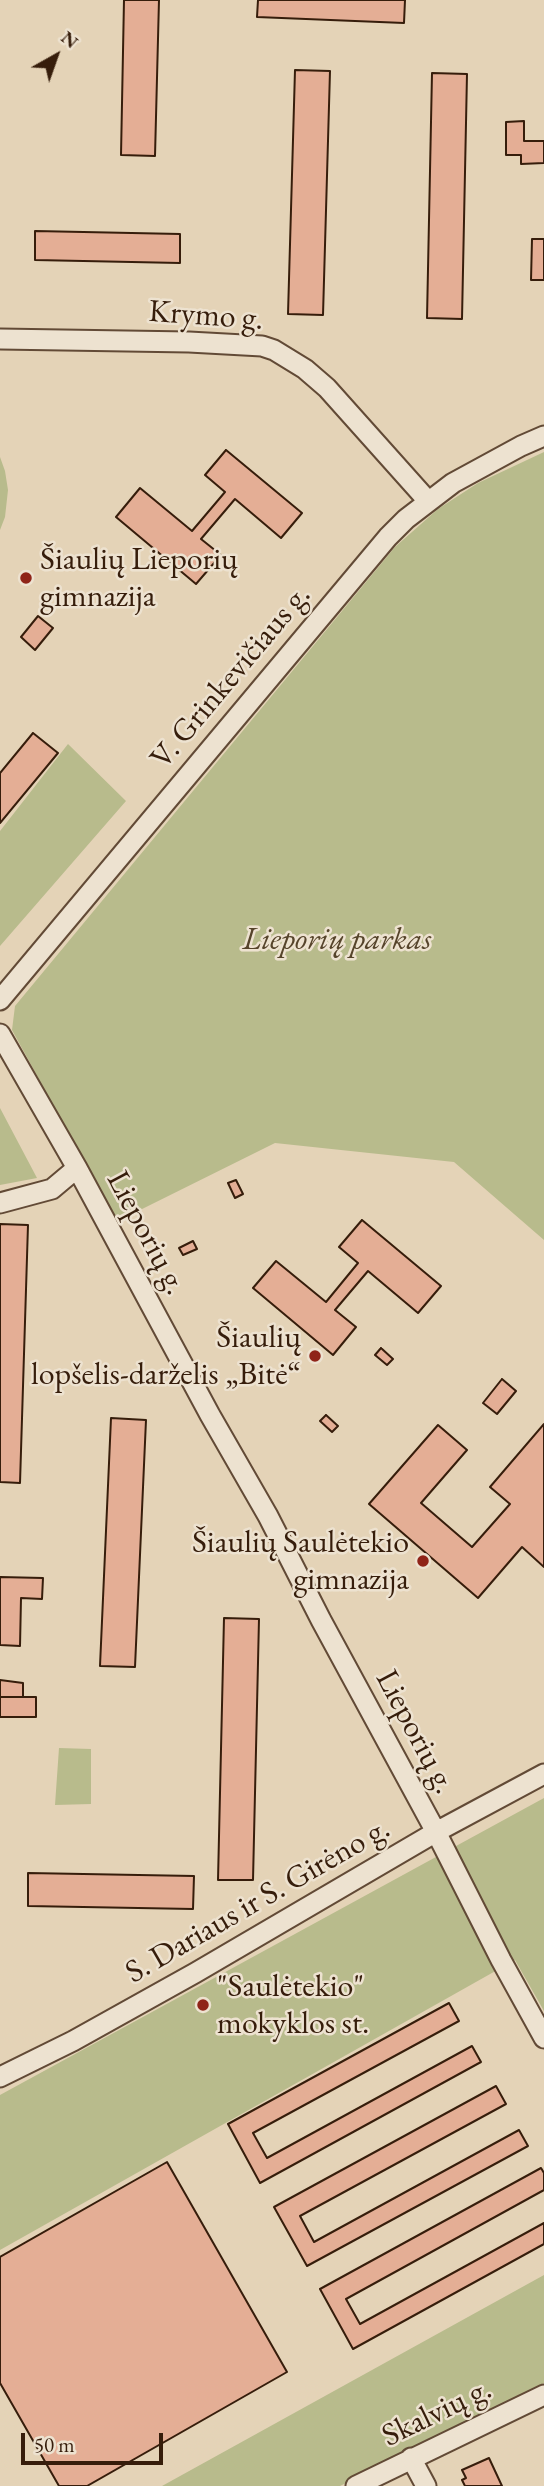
<!DOCTYPE html>
<html>
<head>
<meta charset="utf-8">
<style>
	body { margin:0 }
	#map { position:relative; width:544px; height:2486px; overflow:hidden; background:#e4d3b7; font-family:"EB Garamond",serif }
	canvas { display:block }
	.north { position:absolute; left:21px; top:21px; width:70px; height:70px; -webkit-text-stroke:5px #ede2d0; paint-order:stroke; rotate:40deg; font-size:19px; font-weight:700; line-height:28px; text-align:center; color:#361d0b }
	.north::after { content:''; display:block; margin:auto; width:24px; height:32px; background:#361d0b; clip-path:polygon(50% 0,100% 100%,50% 72%,0 100%) }
	.scale { position:absolute; left:21px; top:2433px; width:142px; height:32px; box-sizing:border-box; border:4px solid #361d0b; border-top:0; padding-left:9px; font-size:21px; line-height:24px; white-space:nowrap; color:#361d0b; -webkit-text-stroke:5px #ede2d0; paint-order:stroke }
</style>
</head>
<body>
<div id="map">
<canvas width="544" height="2486"></canvas>
<div class="north">N</div>
<div class="scale">50 m</div>
</div>
<script>
const c = document.querySelector('canvas').getContext('2d');
c.lineJoin = 'round';
function fill(path, color) { c.fillStyle = color; c.fill(path, 'evenodd'); }
const shape = rows => new Path2D(rows.map(r => 'M' + r).join(''));
function stroke(path, color, width, dash) { c.strokeStyle = color; c.lineWidth = width; c.lineCap = dash ? 'butt' : 'round'; c.setLineDash(dash || []); c.stroke(path); }
function label(font, color, halo, rows, align = 'center') {
  c.font = font + ' "EB Garamond",serif'; c.lineWidth = 5; c.setLineDash([]); c.textBaseline = 'middle'; c.strokeStyle = halo; c.fillStyle = color; for (const [text, x, y, turn = 0] of rows) {
    c.save(); c.translate(x, y); c.rotate((+turn || 0) * Math.PI / 180); c.textAlign = isNaN(turn) ? turn : align; if (halo) c.strokeText(text, 0, 0); c.fillText(text, 0, 0); c.restore();
  }
}
fill(shape([
	[544,452,544,1240,454,1162,275,1143,128,1216,116,1220,12,1030,15,1006,395,547,438,509,478,483],
	[0,457,5,471,8,490,5,517,0,530],
	[68,744,126,801,0,946,0,831],
	[0,1108,37,1178,0,1185],
	[59,1748,91,1749,91,1804,55,1805],
	[544,1798,544,2011,515,1960,0,2250,0,2095],
	[544,2275,544,2383,340,2486,162,2486]
]), '#b8bb8c');
const building = shape([
	[124,0,159,0,155,156,121,155,124,0],
	[258,0,405,0,404,23,257,17,258,0],
	[295,70,330,71,323,315,288,314,295,70],
	[432,73,467,74,462,319,427,318,432,73],
	[524,121,524,141,544,141,544,163,521,164,521,155,506,155,506,122,524,121],
	[35,231,180,234,180,263,35,260,35,231],
	[532,239,544,239,544,280,531,280,532,239],
	[226,450,302,513,281,538,235,499,201,539,221,555,196,584,116,517,140,488,192,531,225,492,205,475,226,450],
	[38,616,53,628,35,650,21,637,38,616],
	[33,733,58,753,0,823,0,773,33,733],
	[236,1180,243,1194,235,1198,228,1183,236,1180],
	[362,1220,441,1286,418,1313,368,1271,335,1310,356,1327,333,1355,253,1288,276,1261,326,1302,358,1263,339,1247,362,1220],
	[0,1224,28,1225,20,1483,0,1482,0,1224],
	[193,1241,197,1249,183,1255,179,1248,193,1241],
	[381,1348,393,1359,387,1365,375,1355,381,1348],
	[502,1379,516,1391,497,1414,483,1403,502,1379],
	[326,1415,338,1426,332,1432,320,1421,326,1415],
	[111,1418,146,1420,135,1667,100,1666,111,1418],
	[544,1424,544,1567,522,1547,478,1598,369,1504,438,1425,467,1450,421,1503,472,1547,510,1504,490,1487,544,1424],
	[0,1577,43,1578,42,1599,21,1598,20,1646,0,1645,0,1577],
	[224,1618,259,1619,253,1880,218,1880,224,1618],
	[0,1680,23,1683,23,1697,0,1697,0,1680],
	[0,1697,36,1697,36,1717,0,1717,0,1697],
	[28,1873,194,1876,193,1909,28,1906,28,1873],
	[449,2003,459,2021,253,2133,267,2158,472,2046,481,2062,260,2183,228,2124,449,2003],
	[496,2086,506,2104,300,2216,314,2242,519,2130,528,2146,307,2266,274,2207,496,2086],
	[167,2162,287,2372,87,2486,59,2486,0,2383,0,2257,167,2162],
	[541,2168,544,2173,544,2190,346,2299,360,2324,544,2223,544,2244,353,2349,320,2289,541,2168],
	[489,2458,502,2486,465,2486,462,2480,466,2478,462,2470,489,2458]
]);
fill(building, '#e4ae95');
stroke(building, '#361d0b', 2);
const minor = shape([
	[0,339,189,342,262,346,274,350,305,369,327,388,428,501],
	[0,1000,388,537,406,519,453,483,521,446,544,436],
	[0,1034,77,1168,210,1415,268,1516,321,1620,436,1832,501,1960,544,2038],
	[0,1203,52,1189,77,1168],
	[0,2077,73,2041,195,1973,436,1832,544,1774],
	[411,2458,426,2486],
	[356,2486,544,2395]
]);
stroke(minor, '#624a36', 23);
stroke(minor, '#ede2d0', 19);
for (const [x, y, r, color] of [
	[26,578,7,"#8f2418"],
	[315,1356,7,"#8f2418"],
	[423,1561,7,"#8f2418"],
	[203,2005,7,"#8f2418"]
]) { const dot = new Path2D(); dot.arc(x, y, r, 0, 2 * Math.PI); c.fillStyle = color; c.fill(dot); stroke(dot, '#ede2d0', 2.5); }
label('32px', '#361d0b', '#ede2d0', [
	["Krymo g.",206,316,4],
	["V. Grinkevičiaus g.",231,677,-50],
	["Lieporių g.",146,1233,62],
	["Lieporių g.",415,1732,62],
	["S. Dariaus ir S. Girėno g.",258,1901,-30],
	["Skalvių g.",437,2413,-26]
]);
label('32px', '#361d0b', '#ede2d0', [
	["Šiaulių Lieporių",40,560],
	["gimnazija",40,597],
	["Šiaulių",301,1338,"right"],
	["lopšelis-darželis „Bitė“",301,1375,"right"],
	["Šiaulių Saulėtekio",409,1543,"right"],
	["gimnazija",409,1580,"right"],
	["\"Saulėtekio\"",217,1987],
	["mokyklos st.",217,2024]
], 'left');
label('italic 32px', '#56442b', '#ede2d0', [
	["Lieporių parkas",337,940]
]);
</script>
</body>
</html>
